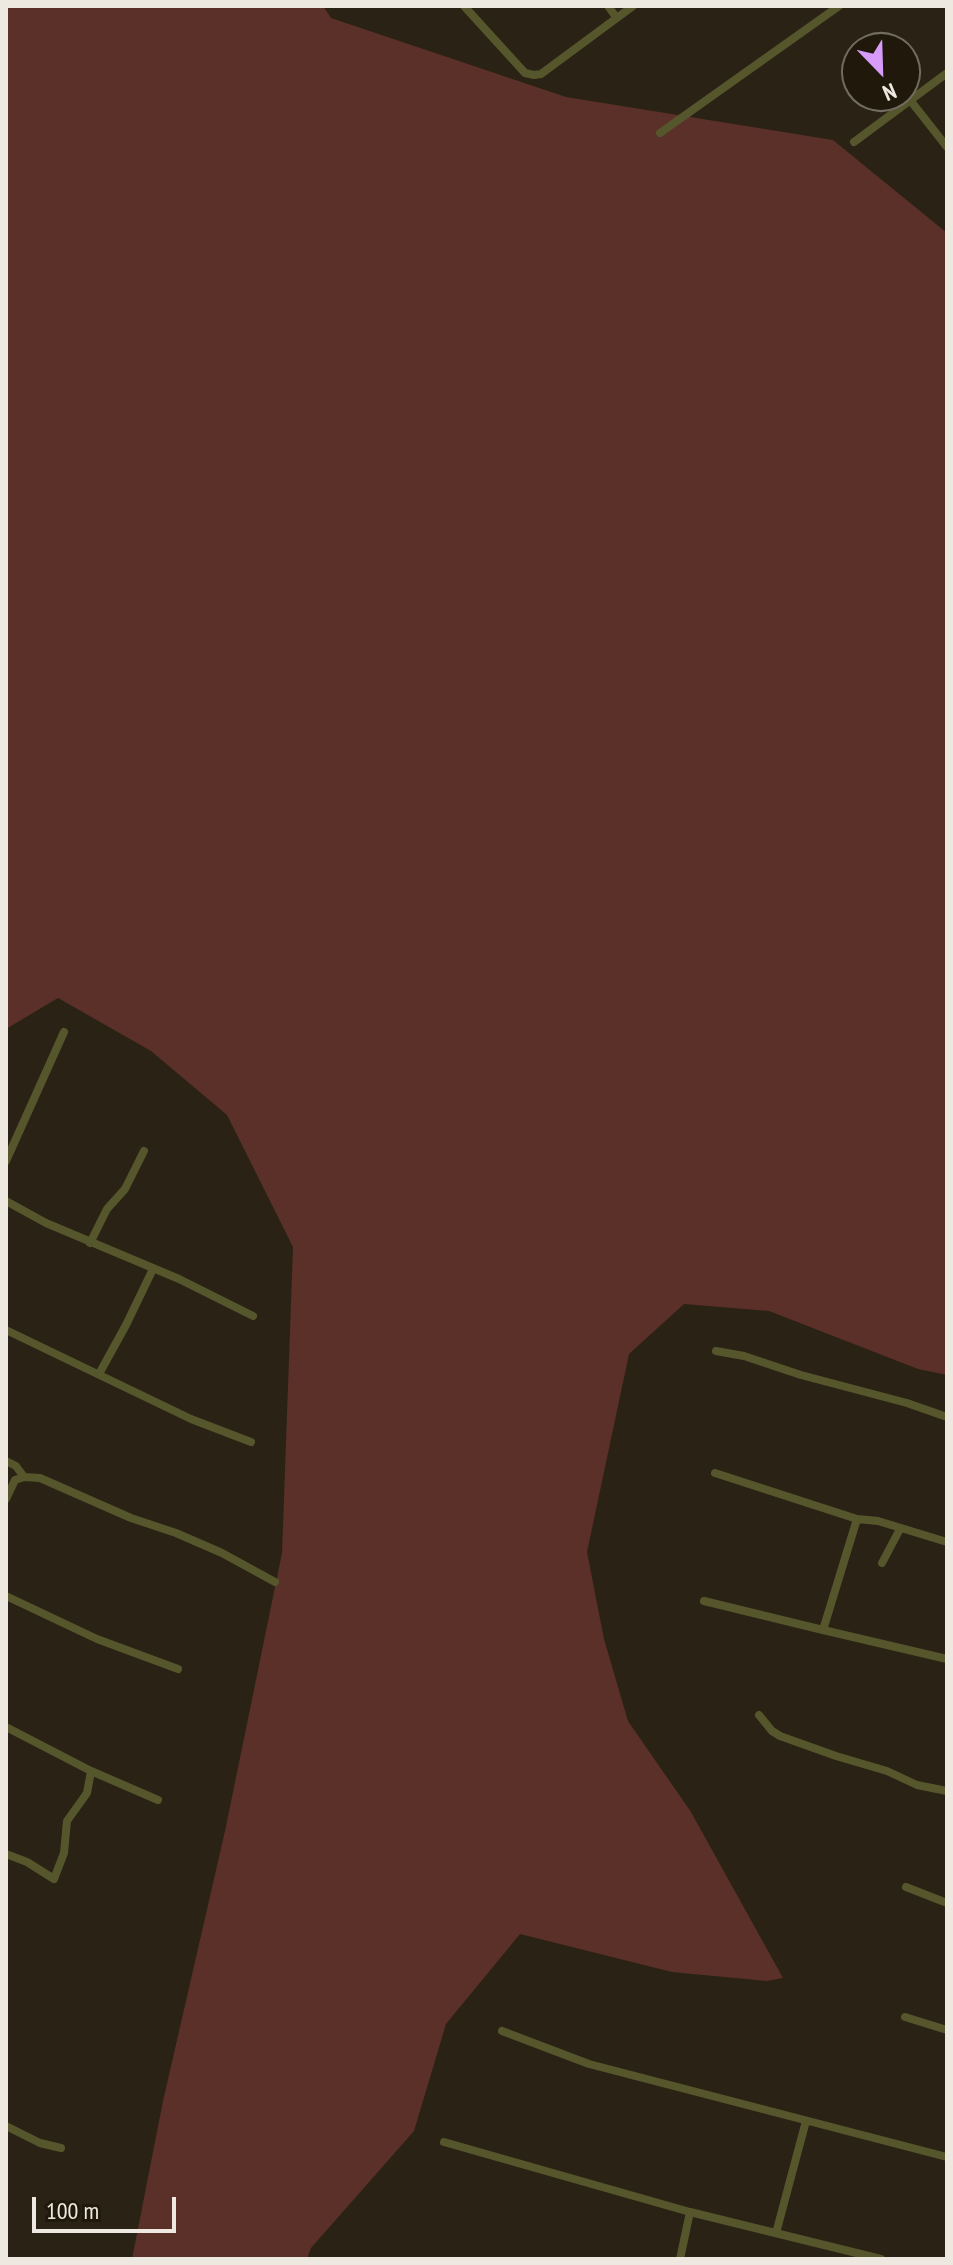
<!DOCTYPE html>
<html>
<head>
<meta charset="utf-8">
<style>
	body { margin:0 }
	#map { position:relative; width:953px; height:2265px; overflow:hidden; background:#2a2214; font-family:"PT Sans Narrow",sans-serif }
	canvas { display:block }
	.frame { position:absolute; inset:0; border:8px solid #eee9e0; pointer-events:none }
	.north { position:absolute; left:841px; top:32px; width:80px; height:80px; box-sizing:border-box; background:#20190b; border:2px solid #726c60; border-radius:50%; rotate:157deg; font-size:22px; font-weight:700; line-height:32px; text-align:center; color:#eee9e0 }
	.north::after { content:''; display:block; margin:auto; width:28px; height:36px; background:#d79bf9; clip-path:polygon(50% 0,100% 100%,50% 72%,0 100%) }
	.scale { position:absolute; left:32px; top:2197px; width:144px; height:36px; box-sizing:border-box; border:4px solid #eee9e0; border-top:0; padding-left:10px; font-size:24px; line-height:28px; white-space:nowrap; color:#eee9e0; -webkit-text-stroke:6px #20190b; paint-order:stroke }
</style>
</head>
<body>
<div id="map">
<canvas width="953" height="2265"></canvas>
<div class="frame"></div>
<div class="north">N</div>
<div class="scale">100 m</div>
</div>
<script>
const c = document.querySelector('canvas').getContext('2d');
c.lineJoin = 'round';
function fill(path, color) { c.fillStyle = color; c.fill(path, 'evenodd'); }
const shape = rows => new Path2D(rows.map(r => 'M' + r).join(''));
function stroke(path, color, width, dash) { c.strokeStyle = color; c.lineWidth = width; c.lineCap = dash ? 'butt' : 'round'; c.setLineDash(dash || []); c.stroke(path); }
fill(shape([
	[6,6,323,6,331,18,566,97,833,140,947,233,947,1375,918,1369,769,1311,684,1304,629,1354,587,1552,604,1639,628,1721,691,1812,783,1978,767,1981,672,1972,520,1934,446,2024,414,2131,311,2248,307,2259,132,2259,163,2101,225,1831,282,1553,293,1247,227,1115,151,1051,58,998,6,1029]
]), '#5a3029');
stroke(shape([
	[464,6,525,73,534,75,541,74,633,6],
	[608,6,616,17],
	[910,100,947,147],
	[660,133,839,6],
	[854,142,947,73],
	[6,1161,64,1032],
	[6,1201,46,1223,179,1279,253,1316],
	[90,1243,107,1209,125,1189,144,1151],
	[6,1330,191,1419,251,1442],
	[716,1351,744,1356,801,1375,907,1403,947,1417],
	[99,1374,126,1325,153,1269],
	[6,1461,16,1466,24,1477,15,1480,6,1499],
	[715,1473,857,1519,878,1521,947,1542],
	[24,1477,40,1478,131,1518,176,1533,222,1553,275,1582],
	[857,1519,823,1630,947,1659],
	[882,1563,900,1529],
	[6,1596,97,1639,178,1669],
	[704,1601,823,1630],
	[759,1715,772,1731,780,1736,836,1756,887,1771,917,1785,947,1791],
	[6,1727,91,1771,158,1800],
	[6,1854,27,1862,54,1879,64,1853,67,1821,87,1793,91,1771],
	[906,1887,947,1903],
	[905,2017,947,2030],
	[502,2031,589,2064,947,2157],
	[6,2126,40,2143,61,2148],
	[444,2142,690,2212,881,2259],
	[776,2233,806,2121],
	[680,2259,690,2212]
]), '#56562c', 8);
</script>
</body>
</html>
